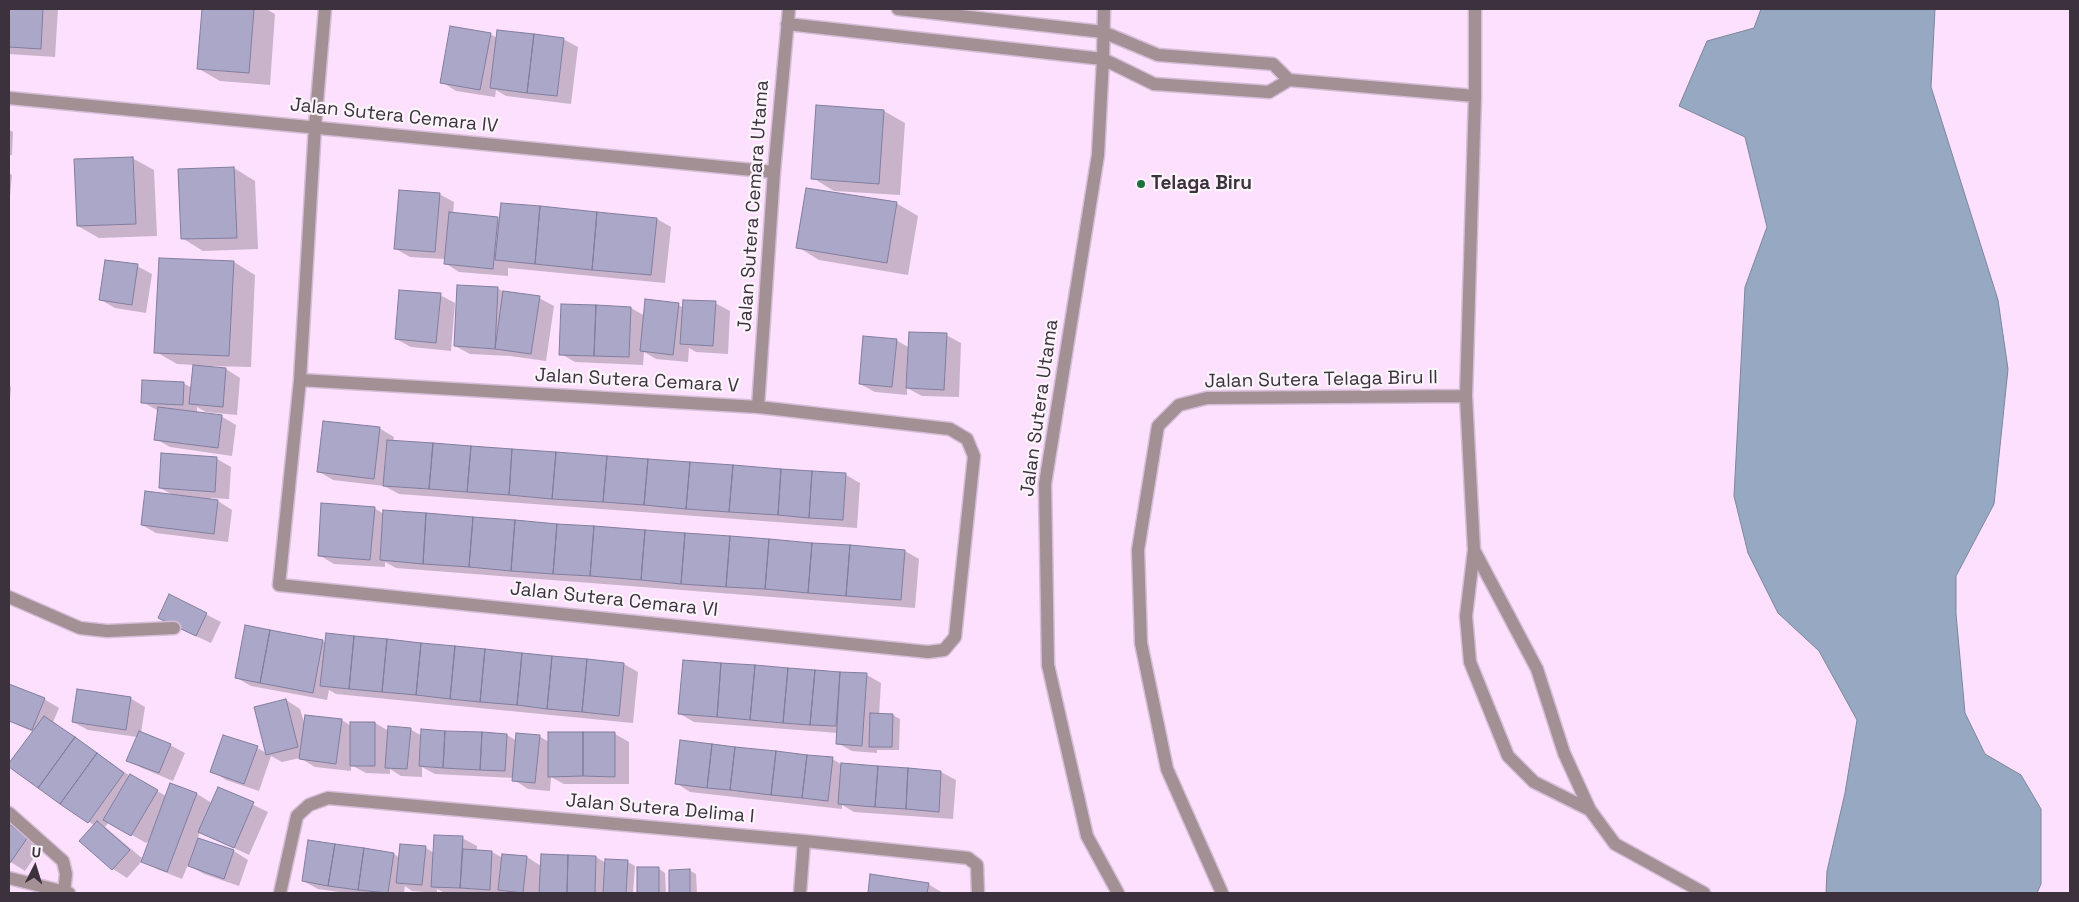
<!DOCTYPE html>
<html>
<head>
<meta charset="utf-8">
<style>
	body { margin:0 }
	#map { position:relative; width:2079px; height:902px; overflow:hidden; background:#fce0fd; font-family:"Space Grotesk",sans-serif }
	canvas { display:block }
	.frame { position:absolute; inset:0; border:10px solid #3c323d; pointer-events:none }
	.north { position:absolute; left:10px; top:842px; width:50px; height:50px; -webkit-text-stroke:4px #fbf5fb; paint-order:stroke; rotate:5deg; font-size:14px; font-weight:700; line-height:20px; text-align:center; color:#3c323d }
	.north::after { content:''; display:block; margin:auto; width:18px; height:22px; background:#3c323d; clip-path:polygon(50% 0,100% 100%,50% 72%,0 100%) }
</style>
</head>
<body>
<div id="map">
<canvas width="2079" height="902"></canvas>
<div class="frame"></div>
<div class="north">U</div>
</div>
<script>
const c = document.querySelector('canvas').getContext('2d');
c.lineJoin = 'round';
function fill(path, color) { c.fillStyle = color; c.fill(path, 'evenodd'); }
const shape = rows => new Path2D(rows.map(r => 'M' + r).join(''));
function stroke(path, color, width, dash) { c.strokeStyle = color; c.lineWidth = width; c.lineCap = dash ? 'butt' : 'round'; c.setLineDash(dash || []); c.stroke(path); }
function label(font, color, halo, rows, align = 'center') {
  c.font = font + ' "Space Grotesk",sans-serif'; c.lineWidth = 4.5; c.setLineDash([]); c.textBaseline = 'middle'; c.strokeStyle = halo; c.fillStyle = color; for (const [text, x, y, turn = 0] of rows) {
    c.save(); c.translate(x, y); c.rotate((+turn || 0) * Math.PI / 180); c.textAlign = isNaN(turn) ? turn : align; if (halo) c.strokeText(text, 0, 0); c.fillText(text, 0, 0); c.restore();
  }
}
const water = shape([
	[1761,9,1935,9,1931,87,1998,300,2008,369,1994,504,1956,576,1956,614,1965,713,1985,754,2021,775,2041,809,2041,884,2037,893,1826,893,1827,871,1845,793,1857,720,1819,651,1778,613,1748,553,1734,496,1745,287,1767,227,1745,137,1679,106,1707,41,1754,28,1761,9]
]);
fill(water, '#97a9c2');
stroke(water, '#7c859a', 1);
fill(shape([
	[9,9,58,9,55,57,9,54],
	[203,9,266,9,275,14,270,85,220,81,199,69],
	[490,34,497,38,563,39,578,47,571,104,506,96,496,90,495,97,456,91,442,82],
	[884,111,905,123,900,195,834,191,813,178],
	[9,130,13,132,12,155,9,155],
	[132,158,154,170,157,236,99,238,78,226],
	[234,168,255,181,258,249,203,251,182,238],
	[9,173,12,175,9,207],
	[439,194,454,202,453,214,500,219,657,219,671,227,665,283,508,268,508,276,459,272,445,263,445,259,410,257,396,249],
	[896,203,918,216,908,275,819,260,798,247],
	[234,262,255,275,251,367,207,366,207,368,226,369,240,378,237,415,206,412,197,407,197,413,221,416,236,425,232,456,170,447,156,439,159,411,142,402,183,383,192,388,194,365,177,364,156,352],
	[137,266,152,274,146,313,115,308,101,300],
	[497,288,505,293,539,298,554,306,546,361,510,356,470,354,455,346],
	[440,295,455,303,451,351,411,347,396,339],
	[715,303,730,311,728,354,696,352,689,348,688,362,656,359,644,352,643,365,575,362,561,354,631,308,645,316,678,305,684,308],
	[946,335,961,343,959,397,922,396,907,388,907,395,875,392,860,384,896,340,910,348],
	[9,385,11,387,9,412],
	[379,428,394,437,393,442,846,475,860,483,857,528,399,494,384,486,333,480,318,471],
	[217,459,231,467,229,499,211,498,211,500,218,501,232,510,228,542,156,533,142,525,175,496,160,488],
	[374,508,384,514,905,551,919,559,915,608,396,568,385,562,385,567,334,564,319,555],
	[170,596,221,622,211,643,174,626],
	[322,641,326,643,624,664,638,672,633,723,336,694,329,690,327,700,251,686,237,678],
	[684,661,867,675,881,683,879,715,893,715,900,719,899,750,877,750,877,753,852,751,837,743,838,733,694,722,680,714],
	[9,685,44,699,59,708,53,722,130,776,166,796,171,784,197,794,212,803,219,788,268,812,249,855,200,832,197,839,234,851,248,860,239,886,204,874,188,865,182,879,157,869,142,861,127,878,113,869,95,826,9,765,33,732,9,721],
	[109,822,146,843,151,838,143,859,105,827],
	[130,698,145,707,141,733,170,745,185,753,173,781,142,768,128,760,137,737,88,730,73,722],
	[286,700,300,709,305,725,306,716,342,720,351,726,351,723,375,723,389,731,410,729,422,736,507,735,517,741,539,736,549,742,615,734,629,742,629,784,564,784,551,777,550,791,528,789,514,780,514,778,435,774,422,767,422,777,401,776,390,769,390,774,366,773,351,765,351,771,315,767,300,758,282,762,271,756,259,791,226,780,212,771,257,748,267,753],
	[832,759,843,765,941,772,956,780,953,819,854,812,842,805,842,809,690,792,676,783],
	[9,825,42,846,25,871,9,861],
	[462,838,477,846,477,851,492,852,503,858,527,857,541,866,596,857,606,863,628,862,635,866,633,893,445,893,437,889,437,893,412,891,405,886,404,893,346,893,318,889,303,881,309,842,394,854,400,858,426,848,434,853],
	[638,868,658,868,665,873,666,893,638,893],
	[689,870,696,874,697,893,671,893,670,871],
	[872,875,928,884,943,893,869,893]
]), '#0003');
const building = shape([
	[9,9,43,9,41,49,9,47,9,9],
	[202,9,254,9,249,73,197,69,202,9],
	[450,26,491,33,480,90,440,83,450,26],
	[497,30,534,34,527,93,490,88,497,30],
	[534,34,564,38,557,96,527,93,534,34],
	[816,105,884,110,879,184,811,179,816,105],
	[133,157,136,224,77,226,74,159,133,157],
	[234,167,237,238,181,239,178,169,234,167],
	[806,188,897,202,887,263,796,248,806,188],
	[399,190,440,193,435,252,394,249,399,190],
	[501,203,540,206,535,264,495,260,501,203],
	[540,206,597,212,592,270,535,264,540,206],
	[449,212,498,217,493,269,444,264,449,212],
	[597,212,657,218,651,275,592,270,597,212],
	[159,258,234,261,229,356,154,353,159,258],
	[105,260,138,264,132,305,99,300,105,260],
	[457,285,498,287,495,349,454,346,457,285],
	[399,290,441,293,436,343,395,339,399,290],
	[503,291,540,296,531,354,495,349,503,291],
	[645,299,679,303,673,355,640,351,645,299],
	[683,300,716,301,713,346,680,344,683,300],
	[561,304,596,305,594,356,559,355,561,304],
	[596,305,631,307,629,357,594,356,596,305],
	[909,332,947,333,944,390,906,388,909,332],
	[863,336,897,339,892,387,859,384,863,336],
	[193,365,226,368,223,407,189,404,193,365],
	[142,380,184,382,183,405,141,403,142,380],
	[158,407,222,415,218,448,154,440,158,407],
	[323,421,380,427,374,479,317,472,323,421],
	[387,440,433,443,429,489,383,486,387,440],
	[433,443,471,446,467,492,429,489,433,443],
	[471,446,512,449,509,495,467,492,471,446],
	[512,449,556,452,552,499,509,495,512,449],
	[556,452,607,456,603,502,552,499,556,452],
	[161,453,217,457,215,492,159,488,161,453],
	[607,456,648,459,644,505,603,502,607,456],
	[648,459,690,462,686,509,644,505,648,459],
	[690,462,733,465,729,512,686,509,690,462],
	[733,465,781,469,778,515,729,512,733,465],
	[781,469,812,471,809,518,778,515,781,469],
	[812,471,846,473,843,520,809,518,812,471],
	[145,491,218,500,214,534,141,525,145,491],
	[321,503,375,507,370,560,318,556,321,503],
	[383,510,426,513,423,564,380,560,383,510],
	[426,513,473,517,469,567,423,564,426,513],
	[473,517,515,520,511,571,469,567,473,517],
	[515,520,557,524,553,574,511,571,515,520],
	[557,524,594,526,590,576,553,574,557,524],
	[594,526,645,530,641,580,590,576,594,526],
	[645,530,685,533,681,584,641,580,645,530],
	[685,533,730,536,726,587,681,584,685,533],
	[730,536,769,539,765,589,726,587,730,536],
	[769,539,812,543,808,593,765,589,769,539],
	[812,543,850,545,846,596,808,593,812,543],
	[850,545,905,550,901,600,846,596,850,545],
	[169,594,207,613,196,636,158,618,169,594],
	[245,625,270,630,260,683,235,678,245,625],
	[270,630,323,640,313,693,260,683,270,630],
	[326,633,354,636,349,689,320,686,326,633],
	[354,636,387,639,382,692,349,689,354,636],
	[387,639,421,643,416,695,382,692,387,639],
	[421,643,455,646,450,699,416,695,421,643],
	[455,646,485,649,480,702,450,699,455,646],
	[485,649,522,653,517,705,480,702,485,649],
	[522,653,552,656,547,709,517,705,522,653],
	[552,656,587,659,582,712,547,709,552,656],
	[587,659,624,663,619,716,582,712,587,659],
	[683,660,721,663,717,717,678,714,683,660],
	[721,663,755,665,750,720,717,717,721,663],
	[755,665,788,668,783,723,750,720,755,665],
	[788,668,815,670,810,725,783,723,788,668],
	[815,670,840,672,836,726,810,725,815,670],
	[840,672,867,673,862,746,836,744,840,672],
	[9,684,45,698,32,730,9,721,9,684],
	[77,689,131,697,126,730,72,722,77,689],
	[286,699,298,747,266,755,254,707,286,699],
	[870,713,893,714,892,747,869,747,870,713],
	[305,715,342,719,336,764,299,759,305,715],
	[44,716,75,737,38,788,9,767,9,763,44,716],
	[350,722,375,722,375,766,350,766,350,722],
	[388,726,411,728,407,769,385,768,388,726],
	[421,729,445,731,443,768,419,766,421,729],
	[139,731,171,744,159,773,126,761,139,731],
	[445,731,482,732,480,770,443,768,445,731],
	[482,732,507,734,505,771,480,770,482,732],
	[548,732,583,732,583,776,548,777,548,732],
	[583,732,615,732,615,777,583,776,583,732],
	[516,733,540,735,535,783,512,781,516,733],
	[223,735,258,746,244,784,210,772,223,735],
	[75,737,97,753,60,804,38,788,75,737],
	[680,740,712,744,707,788,675,784,680,740],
	[712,744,735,747,730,790,707,788,712,744],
	[735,747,776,751,771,795,730,790,735,747],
	[776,751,807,755,802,798,771,795,776,751],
	[97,753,124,773,88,823,60,804,97,753],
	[807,755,833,757,828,801,802,798,807,755],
	[841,763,878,766,875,807,838,804,841,763],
	[878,766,908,768,906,809,875,807,878,766],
	[908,768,941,771,939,812,906,809,908,768],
	[130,774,158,790,131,836,103,820,130,774],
	[170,783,197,793,167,872,141,862,170,783],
	[218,787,254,802,234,848,198,832,218,787],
	[97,821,130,850,112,870,79,841,97,821],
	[9,824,28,837,10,863,9,863,9,824],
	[434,835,463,836,460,888,431,887,434,835],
	[198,838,234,850,224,879,188,866,198,838],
	[308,840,335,844,328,886,302,881,308,840],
	[335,844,364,848,358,890,328,886,335,844],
	[400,844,426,846,422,885,396,883,400,844],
	[364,848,394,853,388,893,358,890,364,848],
	[463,849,492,851,490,890,460,888,463,849],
	[502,854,527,856,523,893,498,890,502,854],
	[541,854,568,855,567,893,539,893,541,854],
	[568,855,596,856,595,893,567,893,568,855],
	[605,859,628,860,626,893,603,893,605,859],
	[637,867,659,867,659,893,637,893,637,867],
	[690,869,690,893,669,893,669,870,690,869],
	[870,874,929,883,927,893,868,893,870,874]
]);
fill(building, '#aba7c9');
stroke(building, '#817d9e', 1);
const minor = shape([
	[898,9,1103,32,1158,55,1273,64,1289,80],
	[1104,9,1103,59,1098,155,1045,484,1048,665,1087,836,1118,893],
	[1475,9,1475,96,1466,396,1474,550,1466,616,1470,662,1508,756,1534,782,1590,810,1615,844,1704,893],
	[787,24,1103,59,1154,84,1269,92,1289,80,1475,96],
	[9,98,774,172],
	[300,380,758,407,950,429,967,439,974,456,955,637,944,650,928,652,279,585,300,380,315,126,325,9],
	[758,407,774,172,789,9],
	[1474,550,1537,669,1564,753,1590,810],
	[9,597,80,628,107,631,174,628],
	[9,813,63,861,66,874,64,892],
	[9,878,69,893],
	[280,893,297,816,309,805,328,798,804,841,968,858,977,865,978,893],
	[800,893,804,841],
	[1222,893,1167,769,1141,643,1138,550,1158,426,1179,405,1207,398,1466,396]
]);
stroke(minor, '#d6bdd7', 15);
stroke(minor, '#a29095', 12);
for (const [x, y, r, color] of [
	[1141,184,5,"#1f6e3e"]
]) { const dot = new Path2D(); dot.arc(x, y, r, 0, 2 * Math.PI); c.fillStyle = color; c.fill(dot); stroke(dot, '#fbf5fb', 2); }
label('19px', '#3c323d', '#fbf5fb', [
	["Jalan Sutera Cemara IV",394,116,6],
	["Jalan Sutera Cemara Utama",754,206,-86],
	["Jalan Sutera Telaga Biru II",1321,380,-1],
	["Jalan Sutera Cemara V",637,381,3],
	["Jalan Sutera Utama",1040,408,-82],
	["Jalan Sutera Cemara VI",614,600,6],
	["Jalan Sutera Delima I",660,809,5]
]);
label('bold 19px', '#3c323d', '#fbf5fb', [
	["Telaga Biru",1151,184]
], 'left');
</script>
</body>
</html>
